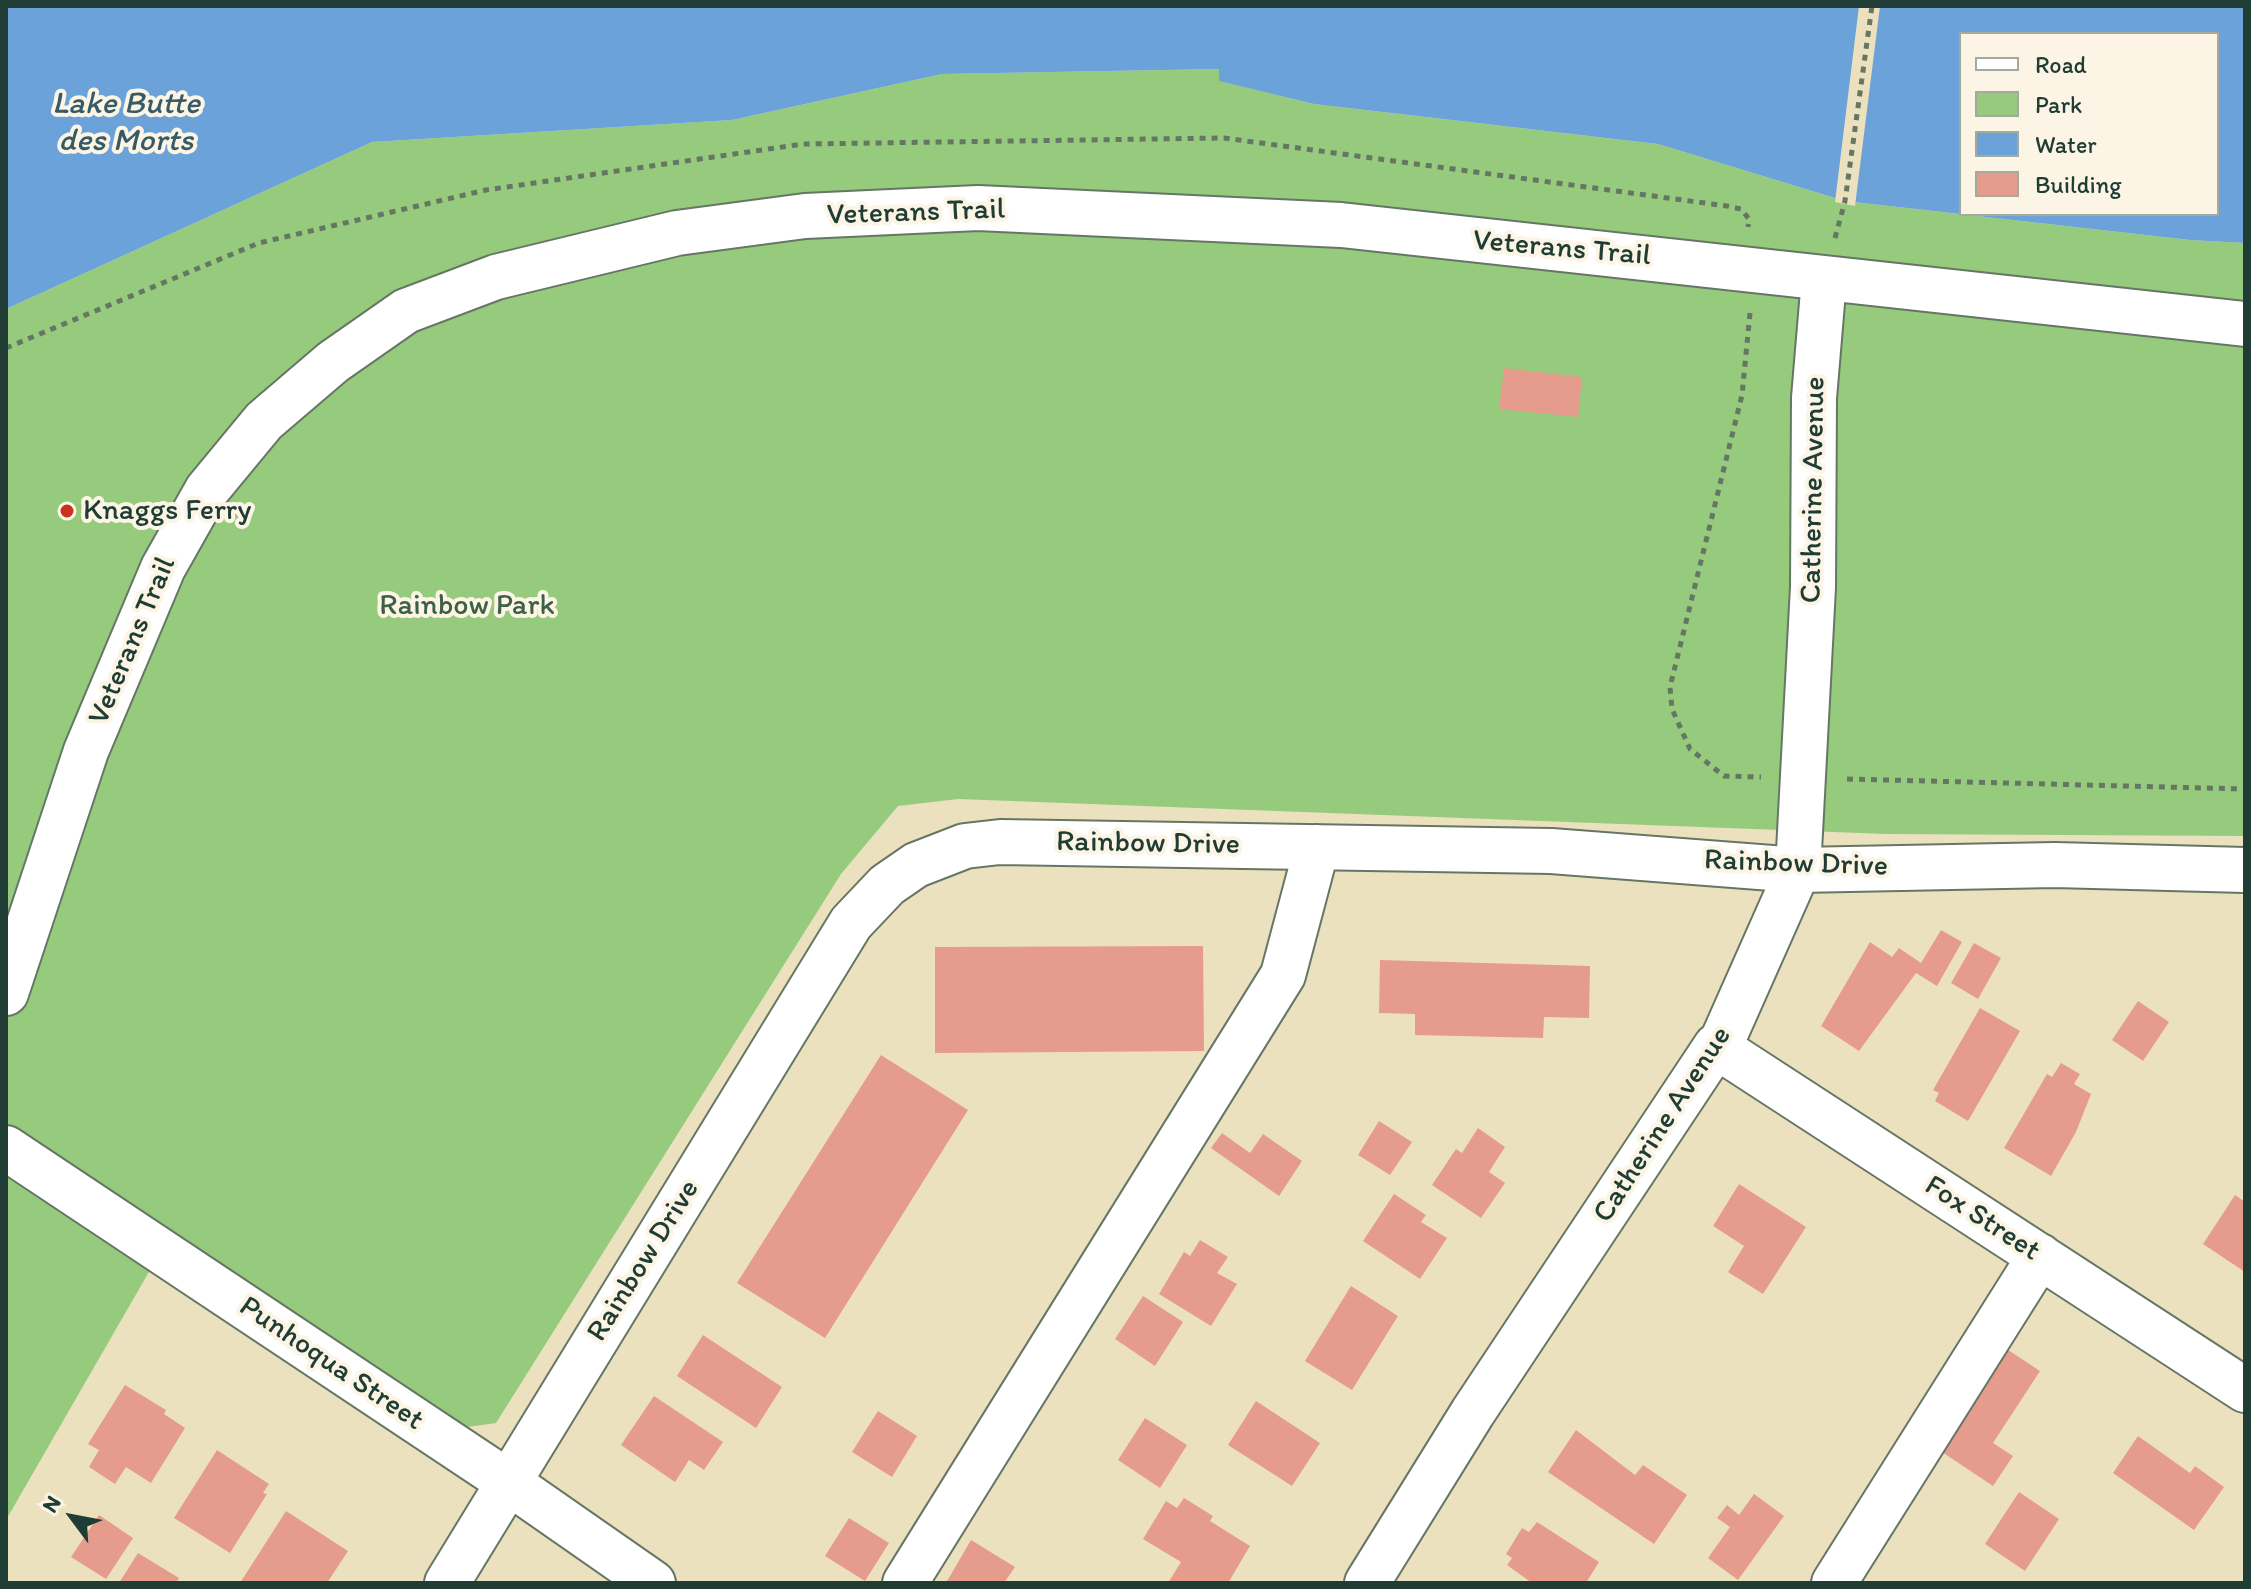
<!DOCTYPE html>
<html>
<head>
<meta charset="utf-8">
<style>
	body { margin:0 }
	#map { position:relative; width:2251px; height:1589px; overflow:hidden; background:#ebe1be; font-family:Itim,sans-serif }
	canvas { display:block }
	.frame { position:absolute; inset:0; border:8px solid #1f3d34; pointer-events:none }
	.legend { position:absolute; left:1959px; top:32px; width:260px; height:184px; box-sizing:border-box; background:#fcf5e5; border:2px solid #a4ab9e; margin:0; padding:10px 14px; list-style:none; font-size:24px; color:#1f3d34 }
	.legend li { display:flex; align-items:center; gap:16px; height:40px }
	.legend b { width:40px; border:2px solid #a4ab9e }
	.north { position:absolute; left:32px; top:1477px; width:80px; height:80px; -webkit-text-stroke:6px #fcf5e5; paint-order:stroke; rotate:302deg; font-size:22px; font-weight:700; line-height:32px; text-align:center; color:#1f3d34 }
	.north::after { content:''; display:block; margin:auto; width:28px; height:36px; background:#1f3d34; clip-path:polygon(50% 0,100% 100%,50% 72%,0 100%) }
</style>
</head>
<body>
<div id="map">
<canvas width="2251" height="1589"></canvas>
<div class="frame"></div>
<ul class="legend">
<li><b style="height:10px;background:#fff"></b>Road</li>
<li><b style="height:22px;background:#96cb7d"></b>Park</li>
<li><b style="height:22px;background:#6aa2d9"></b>Water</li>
<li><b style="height:22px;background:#e69c8c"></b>Building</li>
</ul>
<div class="north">N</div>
</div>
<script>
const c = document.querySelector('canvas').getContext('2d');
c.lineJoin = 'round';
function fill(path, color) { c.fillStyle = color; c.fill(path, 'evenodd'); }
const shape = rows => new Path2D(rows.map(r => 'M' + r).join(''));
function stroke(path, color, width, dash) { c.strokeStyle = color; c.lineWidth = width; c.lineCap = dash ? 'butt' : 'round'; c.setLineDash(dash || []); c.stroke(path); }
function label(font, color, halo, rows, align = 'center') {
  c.font = font + ' Itim,sans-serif'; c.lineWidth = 8; c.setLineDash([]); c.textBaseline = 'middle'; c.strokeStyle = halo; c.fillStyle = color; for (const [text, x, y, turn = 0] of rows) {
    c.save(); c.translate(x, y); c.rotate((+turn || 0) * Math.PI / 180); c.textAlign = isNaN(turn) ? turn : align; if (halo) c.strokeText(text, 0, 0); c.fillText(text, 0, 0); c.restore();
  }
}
fill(shape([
	[1220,69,1220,81,1314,104,1658,144,1845,201,2190,240,2245,243,2245,836,1886,834,958,799,898,806,841,874,496,1423,460,1428,161,1251,6,1520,6,309,372,142,732,120,942,74]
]), '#96cb7d');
fill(shape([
	[6,6,2245,6,2245,243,2190,240,1845,201,1658,144,1314,104,1219,81,1219,69,942,74,732,120,372,142,6,309],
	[1961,34,2217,34,2217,214,1961,214]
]), '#6aa2d9');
fill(shape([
	[1859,6,1880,6,1855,206,1835,202]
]), '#ebe1be');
fill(shape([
	[1504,368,1582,377,1578,417,1499,409],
	[1941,930,1962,942,1937,986,1916,973,1859,1051,1821,1026,1870,942,1892,957,1899,948,1921,963],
	[1974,943,2001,958,1978,999,1951,983],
	[1203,946,1204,1051,935,1053,935,947],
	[1380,960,1590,966,1589,1018,1544,1017,1543,1038,1415,1035,1415,1014,1379,1013],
	[2138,1001,2169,1022,2143,1061,2112,1040],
	[1980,1008,2020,1031,1968,1121,1935,1101,1939,1093,1933,1090],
	[881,1055,968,1110,825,1338,737,1283],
	[2061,1063,2080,1074,2074,1084,2091,1094,2076,1132,2051,1176,2004,1148,2047,1074,2052,1077],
	[1379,1121,1412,1142,1390,1175,1358,1155],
	[1478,1128,1505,1147,1489,1172,1505,1183,1481,1218,1432,1185,1456,1149,1462,1153],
	[1222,1133,1250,1153,1263,1134,1302,1161,1279,1196,1211,1148],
	[1739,1184,1806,1227,1763,1294,1728,1272,1744,1246,1713,1226],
	[1394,1194,1426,1215,1421,1222,1447,1238,1420,1279,1363,1241],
	[2235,1195,2245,1202,2245,1272,2203,1244],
	[1200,1240,1228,1257,1217,1273,1237,1284,1211,1326,1159,1294,1184,1252,1190,1256],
	[1351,1286,1398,1316,1352,1390,1305,1361],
	[1143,1296,1183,1322,1155,1366,1115,1339],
	[703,1335,782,1387,756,1428,677,1376],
	[1999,1344,2040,1371,1993,1443,2013,1456,1993,1486,1933,1446],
	[125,1385,166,1410,164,1414,185,1428,151,1483,126,1467,115,1484,89,1467,99,1450,88,1444],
	[654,1396,723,1442,704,1470,689,1460,675,1482,621,1445],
	[1256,1401,1320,1443,1292,1486,1228,1445],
	[878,1411,917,1436,892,1477,852,1452],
	[1145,1418,1187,1445,1160,1488,1118,1460],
	[1576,1430,1635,1475,1643,1465,1687,1495,1654,1544,1548,1472],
	[2138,1436,2190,1473,2195,1466,2224,1487,2194,1530,2113,1473],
	[217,1450,269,1484,263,1493,267,1494,230,1553,174,1518],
	[2019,1492,2059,1519,2025,1571,1985,1544],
	[1754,1494,1784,1516,1738,1580,1708,1558,1730,1527,1717,1518,1727,1505,1739,1515],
	[1184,1498,1213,1516,1210,1521,1250,1546,1228,1583,1168,1583,1181,1562,1143,1539,1166,1501,1177,1508],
	[286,1511,348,1551,327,1583,240,1583],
	[99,1515,133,1538,106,1579,71,1557],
	[849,1518,889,1543,865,1581,825,1556],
	[1537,1522,1599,1562,1586,1583,1532,1583,1507,1565,1512,1558,1506,1554,1522,1528,1529,1532],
	[971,1540,1015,1567,1004,1583,946,1583],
	[138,1553,179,1578,176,1583,119,1583]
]), '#e69c8c');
const minor = shape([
	[6,993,86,751,163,568,207,490,264,421,333,362,406,311,496,277,677,233,805,216,978,208,1341,225,2245,324],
	[1719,1048,2245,1390],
	[6,1148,508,1482,653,1583],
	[447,1583,851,923,887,885,916,865,965,846,1000,842,1551,851,1798,870,2055,865,2245,870],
	[905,1583,1283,975,1317,847],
	[1367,1583,1473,1412,1716,1046,1719,1048,1798,870,1813,587,1814,398,1824,279],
	[1834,1583,2040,1256]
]);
stroke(minor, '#667664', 48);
stroke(shape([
	[1835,238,1845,201,1872,6],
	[1750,313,1742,395,1670,687,1672,709,1690,749,1724,776,1761,777],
	[6,348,259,243,486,190,803,144,1224,138,1727,206,1741,209,1749,219,1748,227],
	[1847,779,2245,789]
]), '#667664', 5, [6, 6]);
stroke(minor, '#fff', 44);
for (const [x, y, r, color] of [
	[67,511,8,"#c8321e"]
]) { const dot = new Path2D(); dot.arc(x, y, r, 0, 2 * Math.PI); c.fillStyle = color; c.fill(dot); stroke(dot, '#fcf5e5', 3); }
label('30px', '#1f3d34', '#fcf5e5', [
	["Veterans Trail",916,213,-2],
	["Veterans Trail",1562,249,5],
	["Catherine Avenue",1814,490,-89],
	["Veterans Trail",133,641,-67],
	["Rainbow Drive",1148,844,1],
	["Rainbow Drive",1796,864,2],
	["Catherine Avenue",1663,1125,-57],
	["Fox Street",1982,1219,33],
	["Rainbow Drive",644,1261,-58],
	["Punhoqua Street",331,1364,34]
]);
label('30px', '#1f3d34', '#fcf5e5', [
	["Knaggs Ferry",83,511]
], 'left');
label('30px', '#3d6046', '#fcf5e5', [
	["Rainbow Park",467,606]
]);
label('italic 32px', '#365b66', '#fcf5e5', [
	["Lake Butte",126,105],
	["des Morts",126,142]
]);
</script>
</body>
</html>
